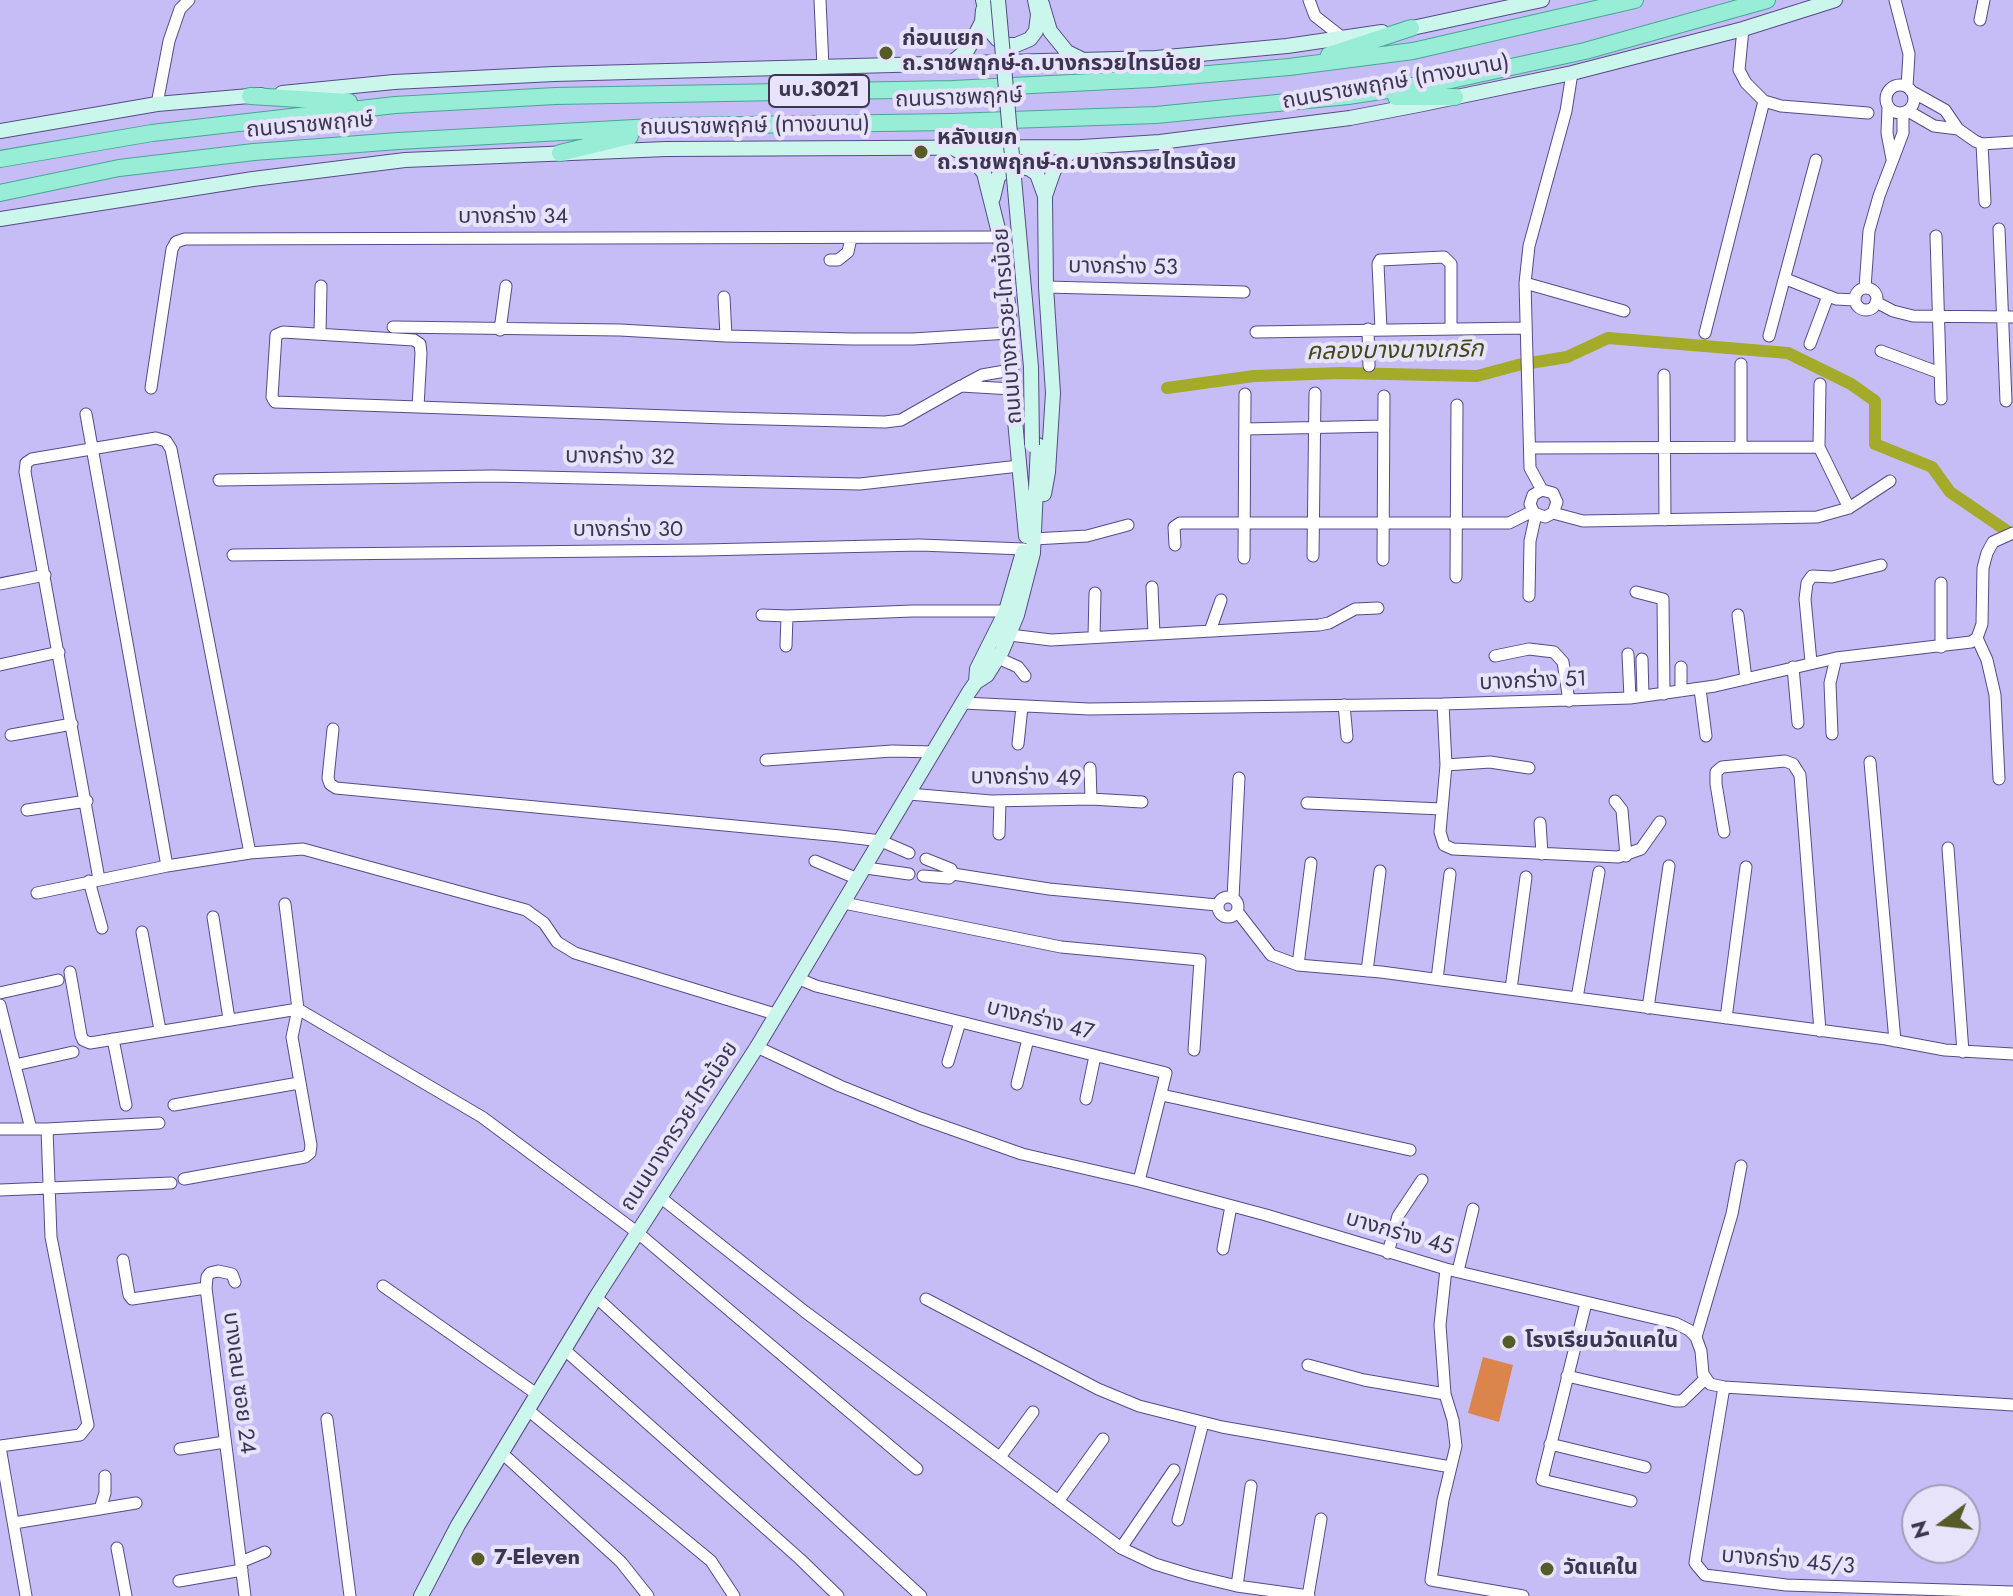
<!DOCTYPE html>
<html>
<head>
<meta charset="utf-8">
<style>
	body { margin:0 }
	#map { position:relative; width:2013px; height:1596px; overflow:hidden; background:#c7bdf6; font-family:Jost,sans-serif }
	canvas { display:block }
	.north { position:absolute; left:1901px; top:1484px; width:80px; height:80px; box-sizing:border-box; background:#e7e3fa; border:2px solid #a39eb7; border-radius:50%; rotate:255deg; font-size:22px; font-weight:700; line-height:32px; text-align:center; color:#3c3653 }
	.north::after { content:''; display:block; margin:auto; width:28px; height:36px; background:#575b28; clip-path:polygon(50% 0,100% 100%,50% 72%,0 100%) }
</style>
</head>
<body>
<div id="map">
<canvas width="2013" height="1596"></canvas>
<div class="north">N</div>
</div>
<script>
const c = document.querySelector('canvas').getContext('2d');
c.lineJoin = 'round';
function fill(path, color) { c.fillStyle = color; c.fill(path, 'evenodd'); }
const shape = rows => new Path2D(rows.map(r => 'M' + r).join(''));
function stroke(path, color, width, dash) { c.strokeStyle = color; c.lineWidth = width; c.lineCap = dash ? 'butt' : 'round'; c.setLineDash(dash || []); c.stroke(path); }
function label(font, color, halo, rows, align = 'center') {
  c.font = font + ' Jost,"Noto Sans Thai",sans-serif'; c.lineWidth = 8; c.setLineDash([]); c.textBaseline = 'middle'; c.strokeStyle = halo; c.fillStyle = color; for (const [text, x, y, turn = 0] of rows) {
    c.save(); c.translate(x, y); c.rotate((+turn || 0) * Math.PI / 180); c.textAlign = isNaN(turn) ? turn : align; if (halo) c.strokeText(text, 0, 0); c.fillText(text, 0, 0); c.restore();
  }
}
fill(shape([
	[1483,1357,1513,1365,1499,1422,1468,1413]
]), '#db854c');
stroke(shape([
	[1167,388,1254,376,1342,373,1477,376,1518,365,1567,357,1608,338,1788,353,1851,384,1875,401,1875,444,1932,467,1950,492,2013,535]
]), '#a4aa2a', 12);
const minor = shape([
	[820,0,823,67],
	[1309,0,1315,16,1343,38],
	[1895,0,1909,54,1907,87],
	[1980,20,1984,0],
	[1743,29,1739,70,1746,83,1764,101,1781,106,1868,113],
	'1886 99a14 14 0 1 1 28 0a14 14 0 1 1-28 0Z',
	[1911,91,1945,110,1958,129,1975,141,1982,144,2013,142],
	[157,104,169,41,180,9,189,0],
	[1888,108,1887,133,1892,159],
	[1908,111,1934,126,1958,129],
	[1982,144,1985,202],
	[1999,229,2006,401],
	[1936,236,1941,399],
	[830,260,838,260,848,252,851,238],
	[1786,279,1836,299,1855,300],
	[1525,283,1624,311],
	[1046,287,1244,292],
	[1865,288,1869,231,1879,196,1903,133,1903,114],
	'1855 299a11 11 0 1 1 22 0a11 11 0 1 1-22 0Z',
	[724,297,726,336],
	[1876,302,1893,311,1913,316,2013,317],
	[393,327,620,330,726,336,852,339,913,339,1009,333],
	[1368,329,1369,366],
	[1381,329,1378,264,1380,260,1444,257,1451,264,1451,329],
	[500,330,506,286],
	[1256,332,1525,328],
	[1705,333,1764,101],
	[320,334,321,286],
	[1769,336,1816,160],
	[1810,344,1828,296],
	[1881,351,1940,373],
	[1664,375,1665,520],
	[965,384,982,375,1011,370],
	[1820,384,1819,447,1849,508],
	[151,388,172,249,176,242,185,239,1000,237],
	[418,407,421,353,420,344,414,340,283,332,276,335,272,397,275,402,418,407,725,418,885,422,901,420,961,386,1012,389],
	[86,414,167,866],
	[1245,429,1384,426],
	[1741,447,1741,364],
	[1530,448,1819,447],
	[219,480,493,476,860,484,1019,466],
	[1542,490,1533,495,1530,504,1534,513,1545,517,1553,513,1557,502,1553,493,1542,490,1530,468,1525,283,1529,246,1566,111,1572,73],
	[1553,513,1583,521,1817,517,1849,508,1890,481],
	[1034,539,1087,536,1128,525],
	[1175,545,1174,527,1180,523,1509,523,1533,511],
	[233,555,703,550,920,545,1024,549],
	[1313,556,1315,393],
	[1244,558,1245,394],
	[1383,560,1384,396],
	[1456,577,1457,405],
	[1941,583,1941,647],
	[0,584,45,575],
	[1152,587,1154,634],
	[1636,592,1663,599,1664,694],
	[1529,596,1530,541,1536,514],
	[762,615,787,616,912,611,1006,611],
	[1738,615,1746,679],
	[1210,631,1221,600],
	[1010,635,1051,640,1319,625,1329,623,1355,609,1378,608],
	[1094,637,1095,593],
	[1977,638,1987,660,1995,695,1999,779],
	[786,646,787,616],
	[1628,654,1630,698],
	[1495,656,1529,649,1554,652,1563,662,1569,701],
	[998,658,1018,667,1025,676],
	[1642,659,1643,696],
	[1811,662,1805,599,1807,583,1812,576,1832,577,1881,565],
	[0,665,59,652],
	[1681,667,1681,691],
	[1793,667,1798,723],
	[1700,689,1706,736],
	[963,703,1089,709,1443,704,1630,698,1715,686,1836,658,1971,642,1977,638,1982,624,1983,568,1987,553,1993,542,2013,533],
	[1443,704,1446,765,1440,832,1444,845,1453,849,1618,857,1641,849,1660,822],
	[1344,705,1347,737],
	[333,729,328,778,330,784,336,788,840,836,881,841,909,853],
	[1832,734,1830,683,1836,658],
	[11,735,72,724],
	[1018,744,1022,707],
	[766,760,892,751,934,752],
	[1870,762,1895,1041],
	[1446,765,1490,762,1529,768],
	[1090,768,1091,799],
	[909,794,991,801,1091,799,1142,802],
	[1615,801,1622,810,1626,856],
	[1307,803,1441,809],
	[27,810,87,801],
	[1540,823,1542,854],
	[1724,832,1716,784,1716,772,1722,767,1785,761,1793,764,1800,775,1820,1031],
	[999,834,1000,801],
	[1948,848,1963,1052],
	[926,859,951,869,953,874],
	[815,861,858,879],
	[866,868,909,874],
	[923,876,949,878,953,874,1049,889,1217,905],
	[99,879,25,472,26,463,32,459,156,438,166,441,171,449,250,853],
	[89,881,102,928],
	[37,893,167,866,250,853,303,849,526,910,544,923,557,942,575,953,775,1014],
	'1218 907a10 10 0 1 1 20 0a10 10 0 1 1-20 0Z',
	[1233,898,1239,778],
	[844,903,1061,947,1200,960,1194,1050],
	[1237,911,1271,955,1298,965,1381,972,1886,1039,1945,1050,2013,1054],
	[213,917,229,1019],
	[142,932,160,1030],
	[1298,965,1311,863],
	[1367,971,1380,871],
	[70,972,81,1035,83,1040,90,1043,298,1009,285,904],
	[797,978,816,986,1166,1073,1139,1181],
	[1437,979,1450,874],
	[1511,989,1526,877],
	[0,993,58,980],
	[1577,998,1599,872],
	[0,1005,31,1129,47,1129,51,1237,88,1425,80,1435,0,1446],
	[1648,1008,1669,866],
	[1726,1018,1746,867],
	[113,1039,126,1105],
	[757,1047,840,1086,920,1118,1022,1154,1139,1181,1266,1215,1446,1269,1675,1323,1689,1330,1696,1337,1701,1351,1703,1374,1710,1384,1724,1387,2013,1405],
	[948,1062,960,1022],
	[15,1065,73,1052],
	[1017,1084,1028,1039],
	[1162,1095,1410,1150],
	[1086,1099,1095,1056],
	[174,1105,299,1083],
	[0,1129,31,1129],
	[47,1129,159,1123],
	[184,1179,305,1157,310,1153,311,1145,292,1037,298,1009,482,1117,638,1233,917,1469],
	[0,1190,171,1183],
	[660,1197,804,1311,1121,1548,1155,1564,1191,1575,1237,1586,1309,1596],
	[1223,1249,1231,1206],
	[1388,1253,1398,1216,1422,1180],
	[123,1260,129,1295,132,1299,206,1288,245,1596],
	[1446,1269,1440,1325,1445,1394,1453,1420,1456,1446,1443,1500,1431,1580,1523,1596],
	[1458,1271,1473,1209],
	[383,1286,538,1395],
	[206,1288,207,1277,210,1273,218,1271,232,1274,235,1282],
	[596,1297,921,1596],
	[926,1299,1098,1389,1139,1406,1222,1427,1451,1467],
	[1586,1303,1542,1480,1631,1501],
	[1696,1337,1732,1214,1741,1166],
	[566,1351,800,1559,838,1596],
	[1308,1365,1364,1380,1445,1394],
	[1567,1376,1675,1401,1682,1401,1705,1379],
	[1724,1387,1696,1556,1695,1563,1705,1575,1786,1585,2013,1592],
	[528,1410,711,1561,734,1596],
	[327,1419,350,1596],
	[1550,1444,1645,1467],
	[0,1447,26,1596],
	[180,1449,225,1442],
	[502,1453,621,1562,648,1596],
	[1000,1457,1033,1412],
	[1059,1500,1103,1439],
	[100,1509,105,1493,105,1476],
	[1178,1520,1203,1423],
	[14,1523,136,1503],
	[117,1548,126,1596],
	[1121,1548,1174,1470],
	[241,1562,265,1552],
	[179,1581,242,1570],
	[1237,1586,1251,1486],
	[1308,1596,1321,1519]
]);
const secondary = shape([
	[983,0,991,32,997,39,1008,45,1016,45,1030,39,1036,31,1038,14,1035,0],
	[1042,4,1050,31,1067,52,1085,61],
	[1403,30,1542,0],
	[949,65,968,49,982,22,983,10],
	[282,93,394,82,554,74,1156,58,1287,46,1382,32],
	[0,131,157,104,261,95],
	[953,148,973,159,984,173,1000,237,1009,312,1012,389,1026,536],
	[993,198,998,177,1006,169,1017,166,1030,169,1037,174,1045,196],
	[0,219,253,179,405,160,666,149,1082,147,1160,142,1350,118,1418,105,1572,73,1743,29,1835,0],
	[1044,494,1048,472,1053,393,1046,287,1045,196,1054,170,1069,153,1081,147],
	[976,682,977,669,1006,611,1023,552],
	[421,1596,458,1525,596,1297,757,1047,969,692,976,682,987,675,1002,651,1017,615,1033,553,1038,445]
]);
const primary = shape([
	[1329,55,1411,28],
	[250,96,349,102],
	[1396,97,1455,97],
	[560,153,630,136],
	[0,159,152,133,395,105,555,96,953,89,1151,79,1289,67,1413,51,1635,0],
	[0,193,119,168,254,152,398,141,671,126,951,122,1156,115,1348,96,1451,80,1585,51,1767,0]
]);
stroke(minor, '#584a88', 13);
stroke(secondary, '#584a88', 16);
stroke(primary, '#4aa597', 18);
stroke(minor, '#fff', 11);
stroke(secondary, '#cbf6eb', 14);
stroke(primary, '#97edd6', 16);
const secondaryBridge = shape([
	[998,0,1031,367,1032,445]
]);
stroke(secondaryBridge, '#584a88', 16, []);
stroke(secondaryBridge, '#cbf6eb', 14);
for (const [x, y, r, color] of [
	[886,53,8,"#575b28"],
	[921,152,8,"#575b28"],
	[1509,1342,8,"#575b28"],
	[478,1559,8,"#575b28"],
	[1547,1569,8,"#575b28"]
]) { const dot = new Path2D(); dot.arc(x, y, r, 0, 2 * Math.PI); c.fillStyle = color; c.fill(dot); stroke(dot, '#e7e3fa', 3); }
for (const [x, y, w] of [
	[819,91,100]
]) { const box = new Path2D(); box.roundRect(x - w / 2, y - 16, w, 32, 6); c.fillStyle = '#e7e3fa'; c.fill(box); stroke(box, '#3c3653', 2); }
label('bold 20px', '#3c3653', null, [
	["นบ.3021",819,91]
]);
label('bold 22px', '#3c3653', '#e7e3fa', [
	["ก่อนแยก",902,40],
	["ถ.ราชพฤกษ์-ถ.บางกรวยไทรน้อย",902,65],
	["หลังแยก",937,139],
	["ถ.ราชพฤกษ์-ถ.บางกรวยไทรน้อย",937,164],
	["โรงเรียนวัดแคใน",1525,1342],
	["7-Eleven",494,1559],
	["วัดแคใน",1563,1569]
], 'left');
label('22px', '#3c3653', '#e7e3fa', [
	["ถนนราชพฤกษ์ (ทางขนาน)",1396,83,-10],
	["ถนนราชพฤกษ์",959,99,-2],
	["ถนนราชพฤกษ์",310,126,-5],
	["ถนนราชพฤกษ์ (ทางขนาน)",755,127,-1],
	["บางกร่าง 34",513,218],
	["บางกร่าง 53",1123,268,1],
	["ถนนบางกรวย-ไทรน้อย",1009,326,-94],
	["บางกร่าง 32",620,458,1],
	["บางกร่าง 30",628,531],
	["บางกร่าง 51",1533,682,-2],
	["บางกร่าง 49",1026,779,1],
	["บางกร่าง 47",1040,1021,14],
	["ถนนบางกรวย-ไทรน้อย",680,1127,-57],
	["บางกร่าง 45",1399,1234,16],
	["บางเลน ซอย 24",238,1383,83],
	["บางกร่าง 45/3",1788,1562,5]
]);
label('italic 24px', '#464817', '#e7e3fa', [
	["คลองบางนางเกริก",1395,352,-1]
]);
</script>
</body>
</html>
